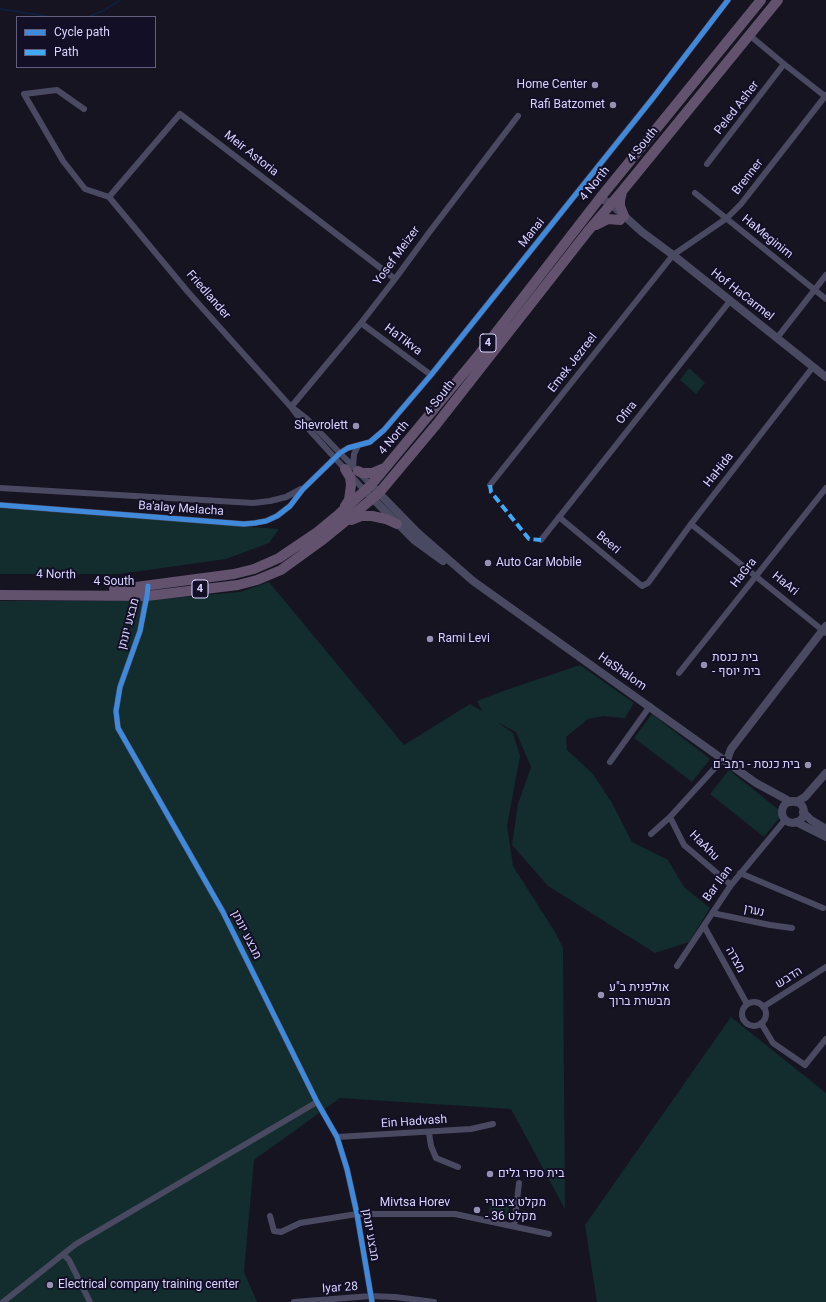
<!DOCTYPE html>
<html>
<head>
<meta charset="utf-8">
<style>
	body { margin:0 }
	#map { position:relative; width:826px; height:1302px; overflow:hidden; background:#161421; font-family:Roboto,sans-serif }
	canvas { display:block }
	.legend { position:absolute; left:16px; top:16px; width:140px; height:52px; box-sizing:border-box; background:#130f26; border:1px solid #625e7d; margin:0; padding:5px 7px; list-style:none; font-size:12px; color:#d9d4ff }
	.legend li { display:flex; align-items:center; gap:8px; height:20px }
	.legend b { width:20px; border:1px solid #625e7d }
</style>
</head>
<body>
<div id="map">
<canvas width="826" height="1302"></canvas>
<ul class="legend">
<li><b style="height:5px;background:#408adc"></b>Cycle path</li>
<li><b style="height:5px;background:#3fa9f5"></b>Path</li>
</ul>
</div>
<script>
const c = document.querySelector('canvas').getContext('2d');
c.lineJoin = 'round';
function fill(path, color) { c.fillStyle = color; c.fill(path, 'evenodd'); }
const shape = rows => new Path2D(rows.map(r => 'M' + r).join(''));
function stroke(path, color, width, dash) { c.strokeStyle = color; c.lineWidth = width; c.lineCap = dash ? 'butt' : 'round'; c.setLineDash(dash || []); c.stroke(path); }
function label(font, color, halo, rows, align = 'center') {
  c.font = font + ' Roboto,Heebo,sans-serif'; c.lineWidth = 4; c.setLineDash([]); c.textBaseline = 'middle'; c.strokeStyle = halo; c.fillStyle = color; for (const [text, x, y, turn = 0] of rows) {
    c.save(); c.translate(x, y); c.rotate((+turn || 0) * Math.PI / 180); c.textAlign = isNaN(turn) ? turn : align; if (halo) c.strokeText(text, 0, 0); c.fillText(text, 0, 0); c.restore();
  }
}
fill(shape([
	[689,368,705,383,696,394,680,380],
	[0,508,279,529,269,543,226,559,119,574,0,574],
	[269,582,404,745,470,704,482,711,477,701,506,690,580,665,634,703,625,718,603,716,588,719,566,737,567,750,593,774,612,803,632,842,668,860,684,887,710,908,689,942,655,953,548,886,512,845,518,804,531,767,516,732,497,722,513,733,520,756,507,826,513,866,555,932,563,948,565,1209,511,1109,340,1098,254,1160,244,1272,257,1302,0,1302,0,601,138,601,240,592],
	[652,714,710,759,692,782,634,738],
	[729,770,783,813,764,837,710,794],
	[731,1017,826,1093,826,1302,597,1302,585,1225],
	[490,1203,509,1205,508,1218,489,1215]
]), '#132c2d');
stroke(shape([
	[0,9,52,17],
	[88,17,103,11,120,0]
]), '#0d2144', 1.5);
stroke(shape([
	[754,39,784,64,826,97],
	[84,109,57,90,24,94,63,161,85,189,109,197],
	[707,164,784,64],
	[695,193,826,299],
	[109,197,188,292,291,407,303,423,365,491],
	[109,197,180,114,395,279],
	[361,323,431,375],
	[777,338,826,275],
	[291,407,361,323,395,279,428,234,518,116],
	[294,409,307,419,371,485],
	[353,467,354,454,358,446],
	[490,485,673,255,727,218,741,204,826,95],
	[0,488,253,503,270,501,286,497,301,489],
	[0,505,244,524,255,523,266,521,277,516,290,506,303,489,340,453,348,448,370,442,384,430,431,375,653,98,728,0],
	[559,517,642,586,648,583,691,524,813,367],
	[691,524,826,633],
	[541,540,730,301],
	[147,593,140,631,120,687,116,711,118,728,223,912,317,1102,337,1137,347,1169,357,1214,372,1302],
	[679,673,826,488],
	[610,762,650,706],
	[670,817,684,845,731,885],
	[651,834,670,817,723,759],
	[740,873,823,908],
	[712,913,770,925,792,928],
	[704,926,747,1004],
	[677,966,731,885,785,820],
	'742 1014a12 12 0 1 1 24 0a12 12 0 1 1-24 0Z',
	[763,1007,826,967],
	[761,1023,773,1043,805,1065,826,1039],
	[429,1133,431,1146,436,1158,458,1167],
	[337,1137,471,1129,493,1124],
	[270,1216,274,1231,281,1232,300,1223,357,1214,455,1214,549,1234],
	[514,1226,519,1183],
	[64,1255,69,1260,90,1302],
	[3,1302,76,1244,317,1102],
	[294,1302,371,1296,395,1297,434,1302]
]), '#4a4962', 6);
stroke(shape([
	[600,198,611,204,642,232,673,255,826,377],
	[371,485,418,533,473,581,756,783,791,802],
	[368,494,414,540,443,561],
	[728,762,728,757,731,749,826,626],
	'782 812a11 11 0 1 1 22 0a11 11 0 1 1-22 0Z',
	[796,802,805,797,826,773],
	[803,812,811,820,826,829],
	[796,822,826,837]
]), '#4a4962', 8);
stroke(shape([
	[622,192,620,200,620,206,624,216],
	[596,225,608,219,620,220],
	[345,469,350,477,351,485,349,500,345,506],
	[358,471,362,473,372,473,384,468],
	[351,520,361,516,372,516,386,519,397,524],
	[114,589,136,587,234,574,254,569,279,558,316,533,339,514,371,485,477,357,600,198,761,0],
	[0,595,147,596,238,585,257,580,281,570,321,541,342,524,379,493,436,425,588,231,623,190,778,0]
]), '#62526e', 10);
stroke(shape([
	[490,485,491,492,529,539,541,540]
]), '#3fa9f5', 4, [8, 4]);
stroke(shape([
	[0,505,244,524,255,523,266,521,277,516,290,506,303,489,340,453,348,448,370,442,384,430,431,375,653,98,728,0],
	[148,586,147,596,140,631,120,687,116,711,118,728,223,912,317,1102,337,1137,347,1169,357,1214,372,1302]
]), '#408adc', 5);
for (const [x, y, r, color] of [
	[595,85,4,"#9591b1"],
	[613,105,4,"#9591b1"],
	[356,426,4,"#9591b1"],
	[488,563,4,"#9591b1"],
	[430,639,4,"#9591b1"],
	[704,665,4,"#9591b1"],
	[808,765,4,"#9591b1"],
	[601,995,4,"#9591b1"],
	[490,1174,4,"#9591b1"],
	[477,1210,4,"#9591b1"],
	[50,1285,4,"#9591b1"]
]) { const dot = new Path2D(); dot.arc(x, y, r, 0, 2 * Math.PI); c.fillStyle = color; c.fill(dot); stroke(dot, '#130f26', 1.5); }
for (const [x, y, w] of [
	[488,343,16],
	[200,589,16]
]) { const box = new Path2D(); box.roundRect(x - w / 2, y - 9, w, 18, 3); c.fillStyle = '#130f26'; c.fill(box); stroke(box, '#d9d4ff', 1); }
label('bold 11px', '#d9d4ff', null, [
	["4",488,343],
	["4",200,589]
]);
label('12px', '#d9d4ff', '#130f26', [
	["Home Center",587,85,"right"],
	["Rafi Batzomet",605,105,"right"],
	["Shevrolett",348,426,"right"],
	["Auto Car Mobile",496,563],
	["Rami Levi",438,639],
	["בית כנסת",712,658],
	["- בית יוסף",712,672],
	["בית כנסת - רמב\"ם",800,765,"right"],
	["אולפנית ב\"ע",609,988],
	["מבשרת ברוך",609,1002],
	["בית ספר גלים",498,1174],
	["מקלט ציבורי",485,1203],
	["- מקלט 36",485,1217],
	["Electrical company training center",58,1285]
], 'left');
label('12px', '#d9d4ff', '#130f26', [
	["Peled Asher",737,108,-52],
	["4 South",643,145,-51],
	["Meir Astoria",251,154,38],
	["Brenner",748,177,-52],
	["4 North",595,184,-51],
	["Manai",532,233,-51],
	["HaMeginim",767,237,39],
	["Yosef Meizer",397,256,-54],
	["Friedlander",208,295,49],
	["Hof HaCarmel",742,295,38],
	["HaTikva",403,340,37],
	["Emek Jezreel",573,363,-52],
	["4 South",440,398,-52],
	["Ofira",627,413,-52],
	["4 North",394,438,-50],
	["HaHida",719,470,-52],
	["Ba'alay Melacha",181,509,4],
	["Beeri",608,543,40],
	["HaGra",744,573,-52],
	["4 North",56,575,1],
	["4 South",114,582],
	["HaAri",785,584,39],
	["מבצע יונתן",129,624,-75],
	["HaShalom",622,672,35],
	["HaAhu",704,846,45],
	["Bar Ilan",718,884,-54],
	["נערן",754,911,12],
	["מבצע יונתן",246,935,63],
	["מצדה",735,960,61],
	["הדבש",789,978,-32],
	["Ein Hadvash",414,1122,-4],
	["Mivtsa Horev",415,1203],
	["מבצע יונתן",370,1235,80],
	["Iyar 28",340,1288,-4]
]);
</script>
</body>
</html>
